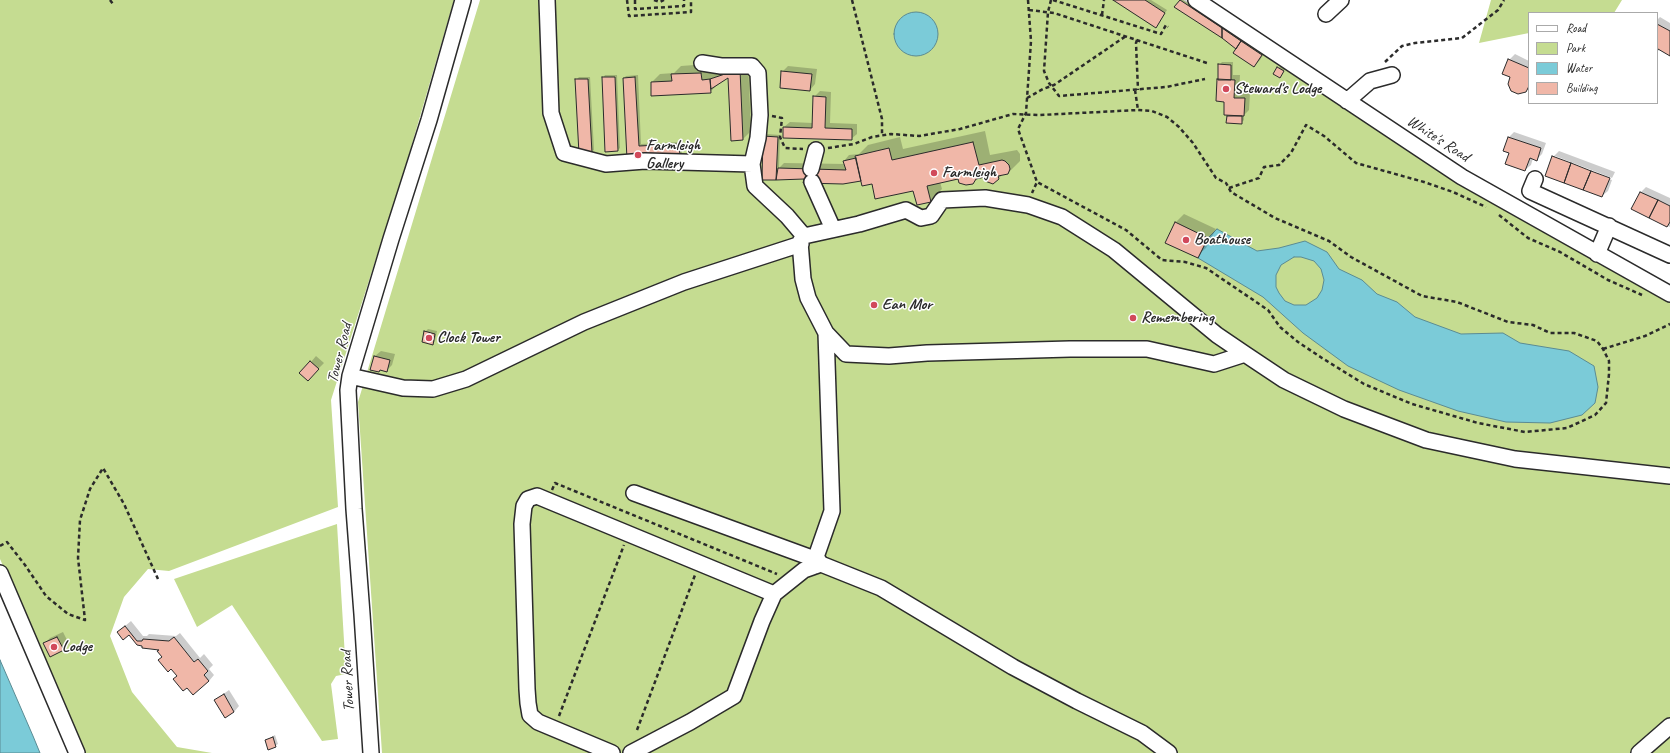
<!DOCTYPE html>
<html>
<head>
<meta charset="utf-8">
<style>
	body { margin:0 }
	#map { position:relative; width:1670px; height:753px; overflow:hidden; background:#fff; font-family:Caveat,sans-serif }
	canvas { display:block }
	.legend { position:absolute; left:1528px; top:12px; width:130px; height:92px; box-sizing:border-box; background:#fff; border:1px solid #aaa; margin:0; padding:5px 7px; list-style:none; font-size:12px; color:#2b2b2b }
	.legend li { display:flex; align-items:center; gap:8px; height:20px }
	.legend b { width:20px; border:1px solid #aaa }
</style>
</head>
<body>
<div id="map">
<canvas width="1670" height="753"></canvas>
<ul class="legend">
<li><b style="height:5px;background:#fff"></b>Road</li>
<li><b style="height:11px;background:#c5dc91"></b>Park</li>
<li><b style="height:11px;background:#7bcbd8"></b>Water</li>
<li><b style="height:11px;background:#f0b7a8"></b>Building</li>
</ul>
</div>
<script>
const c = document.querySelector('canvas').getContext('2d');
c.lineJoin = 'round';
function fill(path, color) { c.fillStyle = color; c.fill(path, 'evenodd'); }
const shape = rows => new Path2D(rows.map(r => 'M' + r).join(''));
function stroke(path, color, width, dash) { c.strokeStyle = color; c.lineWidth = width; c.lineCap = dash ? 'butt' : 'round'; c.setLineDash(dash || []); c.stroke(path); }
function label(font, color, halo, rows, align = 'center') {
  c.font = font + ' Caveat,sans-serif'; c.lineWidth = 3; c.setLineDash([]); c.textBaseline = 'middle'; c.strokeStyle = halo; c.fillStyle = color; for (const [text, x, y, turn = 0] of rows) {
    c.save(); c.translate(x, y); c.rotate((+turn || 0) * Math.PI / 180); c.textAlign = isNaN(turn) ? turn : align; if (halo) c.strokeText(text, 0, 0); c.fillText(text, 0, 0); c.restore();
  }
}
fill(shape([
	[0,0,454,0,407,161,331,400,338,507,169,571,148,569,124,597,110,636,132,692,177,747,212,753,85,753,0,559],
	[480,0,1183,0,1255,47,1670,301,1670,753,382,753,358,402],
	[1491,0,1622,0,1614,13,1529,13,1529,33,1479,43],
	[337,524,346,674,336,676,331,684,338,739,322,741,232,605,197,627,174,579]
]), '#c5dc91');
const water = shape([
	'894 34a22 22 0 1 1 44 0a22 22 0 1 1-44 0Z',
	[1217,229,1257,251,1279,248,1305,241,1327,252,1339,269,1362,280,1377,294,1397,302,1415,317,1461,334,1503,333,1520,343,1569,351,1594,366,1598,387,1595,403,1582,415,1550,423,1506,422,1458,411,1399,390,1348,366,1303,333,1263,297,1198,258,1208,238,1217,229],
	[1294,257,1301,257,1314,261,1321,269,1324,280,1322,290,1317,298,1306,305,1294,305,1285,301,1279,293,1276,287,1276,275,1281,265,1294,257],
	[0,660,33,736,40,753,0,753,0,660]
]);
fill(water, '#7bcbd8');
stroke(water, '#5b8b93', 1);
fill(shape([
	[1115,0,1151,0,1167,10,1158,24],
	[1180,0,1186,0,1244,39,1267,49,1260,60,1254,66,1238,48,1175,7],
	[1660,17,1670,23,1670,55,1660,49,1657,52,1657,20],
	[1515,54,1529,61,1529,88,1526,91,1509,60],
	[748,61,751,131,743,139,729,77,719,83,710,92,652,82,660,74,674,73,681,66],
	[1222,62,1233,62,1233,75,1240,75,1239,93,1250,93,1249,110,1244,115,1244,120,1241,123,1228,116,1229,115,1219,65],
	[1281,65,1286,68,1282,74,1275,73],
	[788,66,817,69,815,84,810,90,782,72],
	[605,75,617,75,620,148,618,150,603,78],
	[638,75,641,144,681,142,682,153,679,155,627,158,624,78,626,76],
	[579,77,590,77,594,150,591,152,576,80],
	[820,91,831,92,830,123,857,124,857,134,851,139,784,127,790,122,813,123,814,97],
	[985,131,990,155,1017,150,1020,154,1020,161,1008,173,1003,174,995,182,986,176,978,178,973,183,959,178,940,182,942,189,930,201,914,189,862,179,763,179,764,137,766,134,780,135,779,168,784,163,845,164,844,161,849,155,859,154,868,145,900,137,903,149],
	[1514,132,1546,143,1542,154,1536,160,1533,158,1531,165,1525,170,1511,153,1509,137],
	[1559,151,1615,172,1612,178,1555,156,1555,158,1612,180,1608,191,1602,196,1546,175,1553,157],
	[1646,187,1670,198,1670,227,1633,209,1641,192],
	[1184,214,1216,229,1206,248,1197,256,1176,222],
	[428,329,437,331,435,341,433,344,425,332],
	[381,351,395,354,392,365,386,371,375,356],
	[316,356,324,363,313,374,311,362],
	[131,621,143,636,147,636,149,634,176,636,180,633,200,658,204,654,213,665,209,669,214,675,209,681,188,686,163,656,161,649,138,644,129,634,118,632],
	[63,632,69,644,63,649,45,643,50,638],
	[229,690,239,706,234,712,215,700],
	[275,735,278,744,269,749,266,740]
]), '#0003');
const building = shape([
	[1113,0,1145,0,1165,13,1156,28,1113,0],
	[1180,0,1222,28,1222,38,1174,7,1180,0],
	[1657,24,1670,31,1670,56,1658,49,1657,51,1657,24],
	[1222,28,1241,41,1236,49,1222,38,1222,28],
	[1241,41,1262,55,1254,67,1233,53,1241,41],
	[1508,59,1529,68,1529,86,1526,92,1518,94,1511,91,1508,84,1510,77,1502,74,1508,59],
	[1218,64,1231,65,1231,80,1218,80,1218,64],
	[1277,67,1284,71,1280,78,1273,74,1277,67],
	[740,69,743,140,731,141,728,78,711,89,710,79,740,69],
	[781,71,812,74,810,91,780,88,781,71],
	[701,73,702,80,710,79,711,93,651,96,651,82,672,81,671,74,701,73],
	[602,77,615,77,618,151,605,152,602,77],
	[635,77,639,146,679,144,680,156,627,159,623,78,635,77],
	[575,79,588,79,592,153,579,154,575,79],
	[1217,79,1235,80,1234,98,1245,98,1244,116,1224,115,1224,102,1216,101,1217,79],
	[813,96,826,97,825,128,852,129,852,140,783,138,783,127,812,128,813,96],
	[1227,116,1242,116,1242,124,1226,123,1227,116],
	[763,136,778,137,776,180,762,180,763,136],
	[1508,137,1541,148,1537,161,1530,158,1525,171,1505,164,1509,153,1503,151,1508,137],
	[973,142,979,165,1002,160,1005,161,1009,165,1010,169,1008,174,998,176,999,179,993,184,985,181,985,177,976,179,973,184,966,185,959,183,958,179,927,186,931,202,917,205,913,191,875,199,872,184,862,186,855,156,889,148,892,160,973,142],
	[1552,156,1571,163,1564,183,1545,176,1552,156],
	[856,158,861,181,843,184,803,183,804,179,776,180,778,168,846,170,843,161,856,158],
	[1571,163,1591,171,1583,190,1564,183,1571,163],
	[1591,171,1610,178,1602,197,1583,190,1591,171],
	[1640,192,1658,200,1649,218,1631,209,1640,192],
	[1658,200,1670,206,1670,222,1667,227,1649,218,1658,200],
	[1175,222,1208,238,1198,258,1165,243,1175,222],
	[424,331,435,334,433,345,422,342,424,331],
	[374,356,390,360,387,372,380,370,379,372,370,370,374,356],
	[310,361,319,369,308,381,299,373,310,361],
	[125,626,137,641,142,641,143,639,169,641,174,637,194,662,198,659,208,671,204,675,209,681,193,695,187,688,183,691,173,679,177,676,171,669,168,672,158,660,162,657,157,651,159,650,142,648,142,646,137,645,129,635,123,640,117,632,125,626],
	[57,637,64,650,50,657,43,643,57,637],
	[224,694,234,712,225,718,214,700,224,694],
	[273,737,276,747,268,750,265,740,273,737]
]);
fill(building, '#f0b7a8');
stroke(building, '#2b2b2b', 1);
const minor = shape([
	[547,0,551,113,564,153,606,164,645,161,752,164],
	[1196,0,1462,177,1670,294],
	[1326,14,1341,0],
	[702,63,721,66,752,66,758,73,760,115,758,138,752,164,755,186,787,216,804,236],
	[1347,101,1370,81,1392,75],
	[811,169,816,150],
	[1535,179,1530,191,1670,255],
	[812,182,833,229],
	[1597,254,1609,226],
	[1245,354,1214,364,1147,349,1070,349,927,353,889,356,846,354,826,333,808,298,803,279,800,242,804,236,859,224,906,210,921,218,931,216,942,200,985,198,1028,205,1062,217,1114,250,1217,335,1245,354,1284,380,1344,409,1426,440,1515,459,1670,476],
	[350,376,403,388,433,389,466,379,584,322,684,282,801,244],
	[634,493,809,557,815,566],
	[821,564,816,557,832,511,826,333],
	[0,573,77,753],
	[371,753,362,614,354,509,348,390,350,376,391,239,429,120,463,0],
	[612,753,538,722,530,715,528,703,527,689,522,524,524,506,528,499,537,496,549,501,774,594],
	[631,753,690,722,734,696,762,621,774,594,804,570,821,564,881,588,1013,667,1077,701,1142,733,1169,753],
	[1639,753,1670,726]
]);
stroke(minor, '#2b2b2b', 18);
stroke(shape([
	[110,0,113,4],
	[627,0,629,16,691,12,691,0],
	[635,0,635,9,684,6,684,0],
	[654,0,660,2,664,0],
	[852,0,882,119,882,136],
	[1028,0,1031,41,1026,113,1018,129,1037,182,1032,193],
	[1051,0,1048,12,1044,71,1049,83,1059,96,1166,87,1205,79],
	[1053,0,1161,34,1166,25,1168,27],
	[1029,10,1054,13,1207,63],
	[1102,15,1104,0],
	[1137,40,1136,43,1138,90],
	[1385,62,1402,46,1415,43,1462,38,1498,10,1504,0],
	[1135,90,1138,110],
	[1027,98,1043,89,1054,85,1126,36],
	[772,116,782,118,780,137,785,148,803,149],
	[828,148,854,144,872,137,891,134,919,136,960,129,1013,114,1040,115,1138,110,1152,111,1167,117,1179,127,1193,143,1216,178,1226,183,1231,192,1275,218,1329,241,1351,257,1422,296,1457,302,1508,322,1533,325,1550,333,1574,333,1597,341,1603,349,1609,361,1609,374,1606,403,1595,415,1567,428,1525,432,1478,423,1412,404,1364,384,1322,358,1298,342,1280,327,1268,310,1206,268,1185,262,1162,260,1126,230,1037,182],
	[1229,188,1259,178,1264,167,1279,165,1291,153,1306,125,1324,136,1356,163,1424,182,1453,192,1486,207],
	[1499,215,1528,238,1560,252,1608,280,1642,295],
	[1603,349,1645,336,1670,324],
	[552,490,555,483,777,574],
	[0,546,7,542,25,565,46,596,68,614,85,620,78,558,80,520,90,489,103,468,124,504,158,579],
	[559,716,624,545],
	[637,730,695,575]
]), '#2b2b2b', 2.5, [4, 3]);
stroke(minor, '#fff', 15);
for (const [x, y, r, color] of [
	[1226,89,4,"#d1495b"],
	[638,155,4,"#d1495b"],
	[934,173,4,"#d1495b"],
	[1186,240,4,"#d1495b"],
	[874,305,4,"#d1495b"],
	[1133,318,4,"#d1495b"],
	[429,338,4,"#d1495b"],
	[54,647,4,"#d1495b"]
]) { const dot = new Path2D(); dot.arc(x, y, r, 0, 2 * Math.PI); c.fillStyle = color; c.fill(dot); stroke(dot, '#fff', 1.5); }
label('bold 16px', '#2b2b2b', '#fff', [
	["Steward's Lodge",1234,89],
	["Farmleigh",646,146],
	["Gallery",646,164],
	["Farmleigh",942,173],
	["Boathouse",1194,240],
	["Ean Mor",882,305],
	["Remembering",1141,318],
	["Clock Tower",437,338],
	["Lodge",62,647]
], 'left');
label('16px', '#2b2b2b', '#fff', [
	["White's Road",1438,139,33],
	["Tower Road",340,353,-76],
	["Tower Road",348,681,-93]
]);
</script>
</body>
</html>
